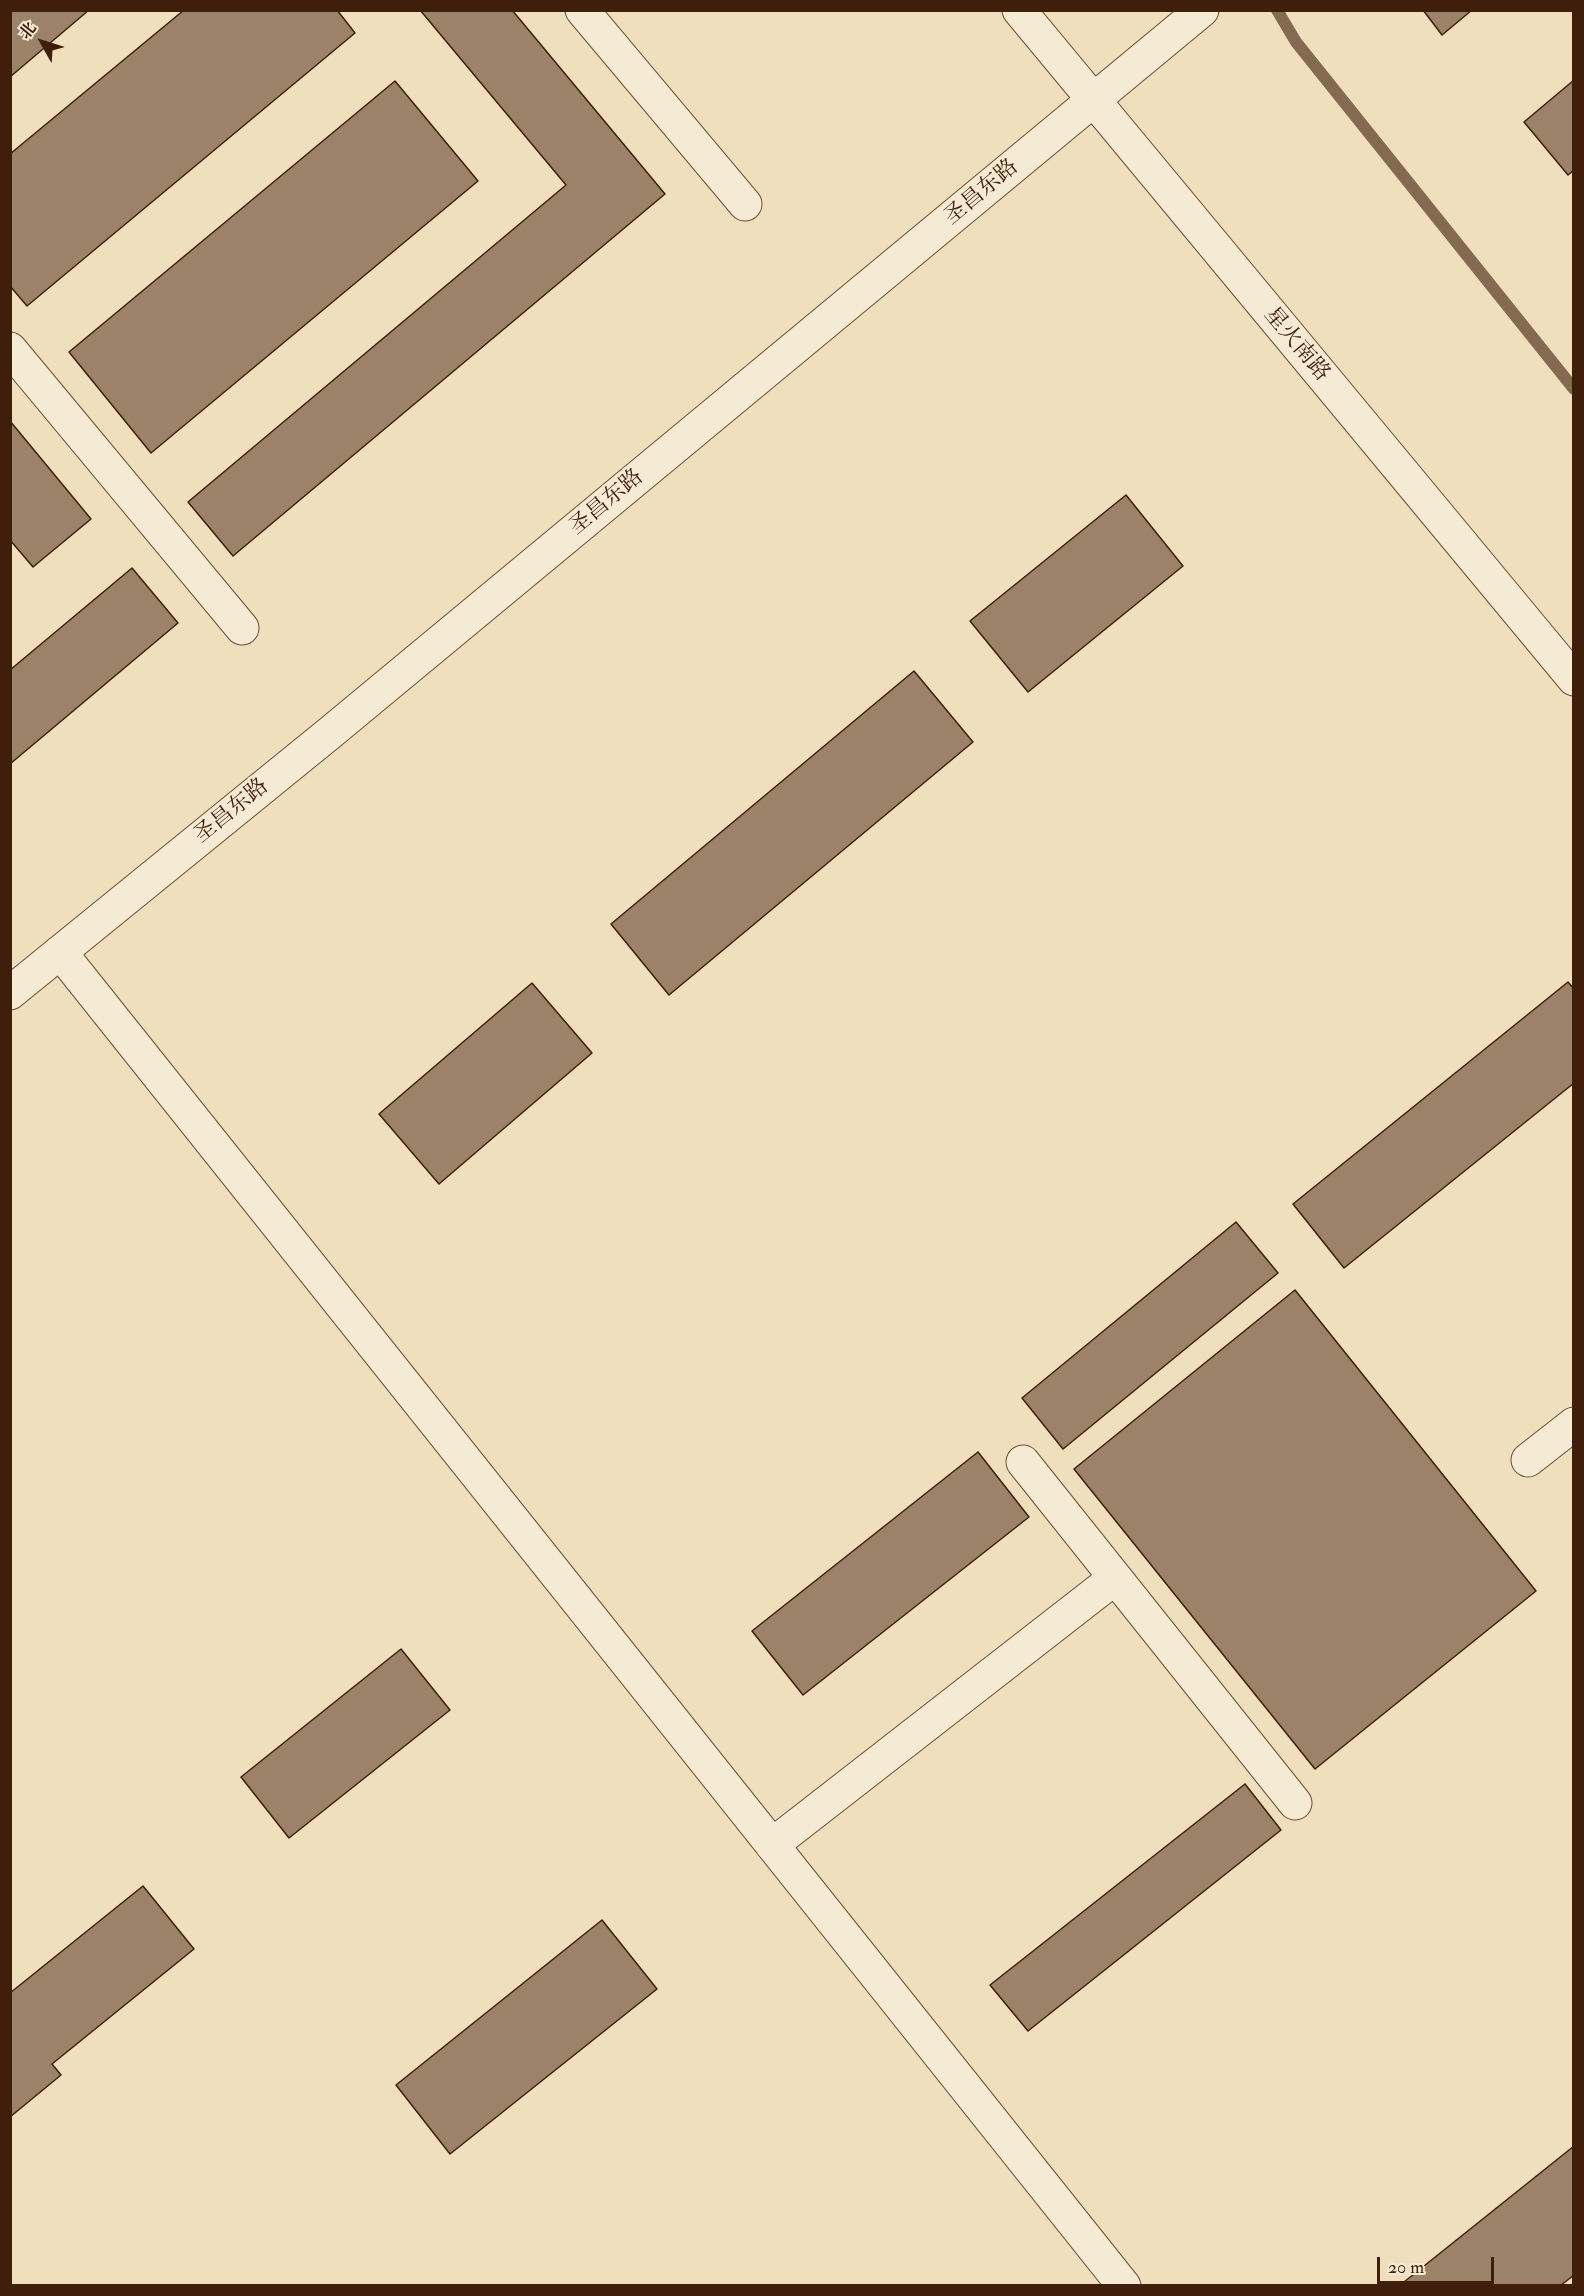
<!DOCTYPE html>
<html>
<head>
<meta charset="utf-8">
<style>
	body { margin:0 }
	#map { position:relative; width:1584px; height:2296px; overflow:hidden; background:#f0dfbc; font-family:"IM FELL Double Pica","Noto Serif SC",serif }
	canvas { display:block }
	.frame { position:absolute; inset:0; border:12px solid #3f1e0c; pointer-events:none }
	.north { position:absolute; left:12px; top:12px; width:60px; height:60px; -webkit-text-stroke:4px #f5ead3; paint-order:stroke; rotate:309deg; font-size:16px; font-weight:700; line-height:24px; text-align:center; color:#3f1e0c }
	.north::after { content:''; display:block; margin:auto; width:21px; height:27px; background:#3f1e0c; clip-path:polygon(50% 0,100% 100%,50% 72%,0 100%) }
	.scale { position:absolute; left:1377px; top:2257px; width:117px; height:27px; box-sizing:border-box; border:3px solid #3f1e0c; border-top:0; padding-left:8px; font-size:18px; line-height:21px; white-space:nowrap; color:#3f1e0c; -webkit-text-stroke:4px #f5ead3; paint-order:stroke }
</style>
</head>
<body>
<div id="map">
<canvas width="1584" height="2296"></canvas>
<div class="frame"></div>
<div class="north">北</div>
<div class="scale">20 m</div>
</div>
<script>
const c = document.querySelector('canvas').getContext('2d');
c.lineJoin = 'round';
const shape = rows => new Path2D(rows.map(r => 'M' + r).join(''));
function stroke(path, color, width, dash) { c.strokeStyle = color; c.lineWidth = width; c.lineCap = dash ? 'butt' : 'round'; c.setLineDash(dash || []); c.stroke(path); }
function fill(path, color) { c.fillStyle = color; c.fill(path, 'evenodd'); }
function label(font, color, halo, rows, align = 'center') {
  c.font = font + ' "IM FELL Double Pica","Noto Serif SC",serif'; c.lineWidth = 5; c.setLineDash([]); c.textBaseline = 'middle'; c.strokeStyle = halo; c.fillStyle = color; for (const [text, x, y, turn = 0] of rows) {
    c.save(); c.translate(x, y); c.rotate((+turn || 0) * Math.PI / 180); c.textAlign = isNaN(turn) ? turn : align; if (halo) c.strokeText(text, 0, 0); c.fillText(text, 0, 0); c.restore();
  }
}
stroke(shape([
	[1277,10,1296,42,1574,389]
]), '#856a52', 12);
const building = shape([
	[10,10,89,10,10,77,10,10],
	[184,10,337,10,355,33,27,306,10,286,10,154,184,10],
	[420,10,512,10,665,194,233,556,188,502,566,185,420,10],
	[1423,10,1472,10,1442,35,1423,10],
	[1574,80,1574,170,1568,175,1524,122,1574,80],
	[395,81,478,181,151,453,69,352,395,81],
	[10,421,91,519,33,567,10,540,10,421],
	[1126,495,1183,566,1028,692,970,621,1126,495],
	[132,568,178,623,10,764,10,670,132,568],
	[914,671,973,742,669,995,611,924,914,671],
	[1568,982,1574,989,1574,1083,1344,1268,1293,1204,1568,982],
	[532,983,592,1053,439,1184,379,1114,532,983],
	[1236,1222,1278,1273,1063,1449,1022,1398,1236,1222],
	[1295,1290,1536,1591,1315,1769,1074,1469,1295,1290],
	[978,1452,1029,1517,803,1695,752,1631,978,1452],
	[401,1649,450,1710,289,1838,241,1777,401,1649],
	[1245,1784,1281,1830,1028,2031,990,1985,1245,1784],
	[143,1886,194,1949,52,2064,61,2075,10,2117,10,1993,143,1886],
	[602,1920,657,1989,450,2154,396,2085,602,1920],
	[1574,2146,1574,2275,1560,2286,1399,2286,1574,2146]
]);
fill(building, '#9b8268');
stroke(building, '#3f1e0c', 1.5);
const minor = shape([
	[582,10,745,204],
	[1019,10,1574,679],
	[10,349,242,628],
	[60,952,1124,2286],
	[10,993,331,732,1202,10],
	[1528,1460,1574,1424],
	[1023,1462,1295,1803],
	[772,1845,1115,1578]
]);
stroke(minor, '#6b4e38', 35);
stroke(minor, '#f5ead3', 33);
label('22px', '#3f1e0c', '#f5ead3', [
	["圣昌东路",982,193,-40],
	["星火南路",1296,345,50],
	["圣昌东路",607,503,-40],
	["圣昌东路",232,812,-39]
]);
</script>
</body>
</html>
